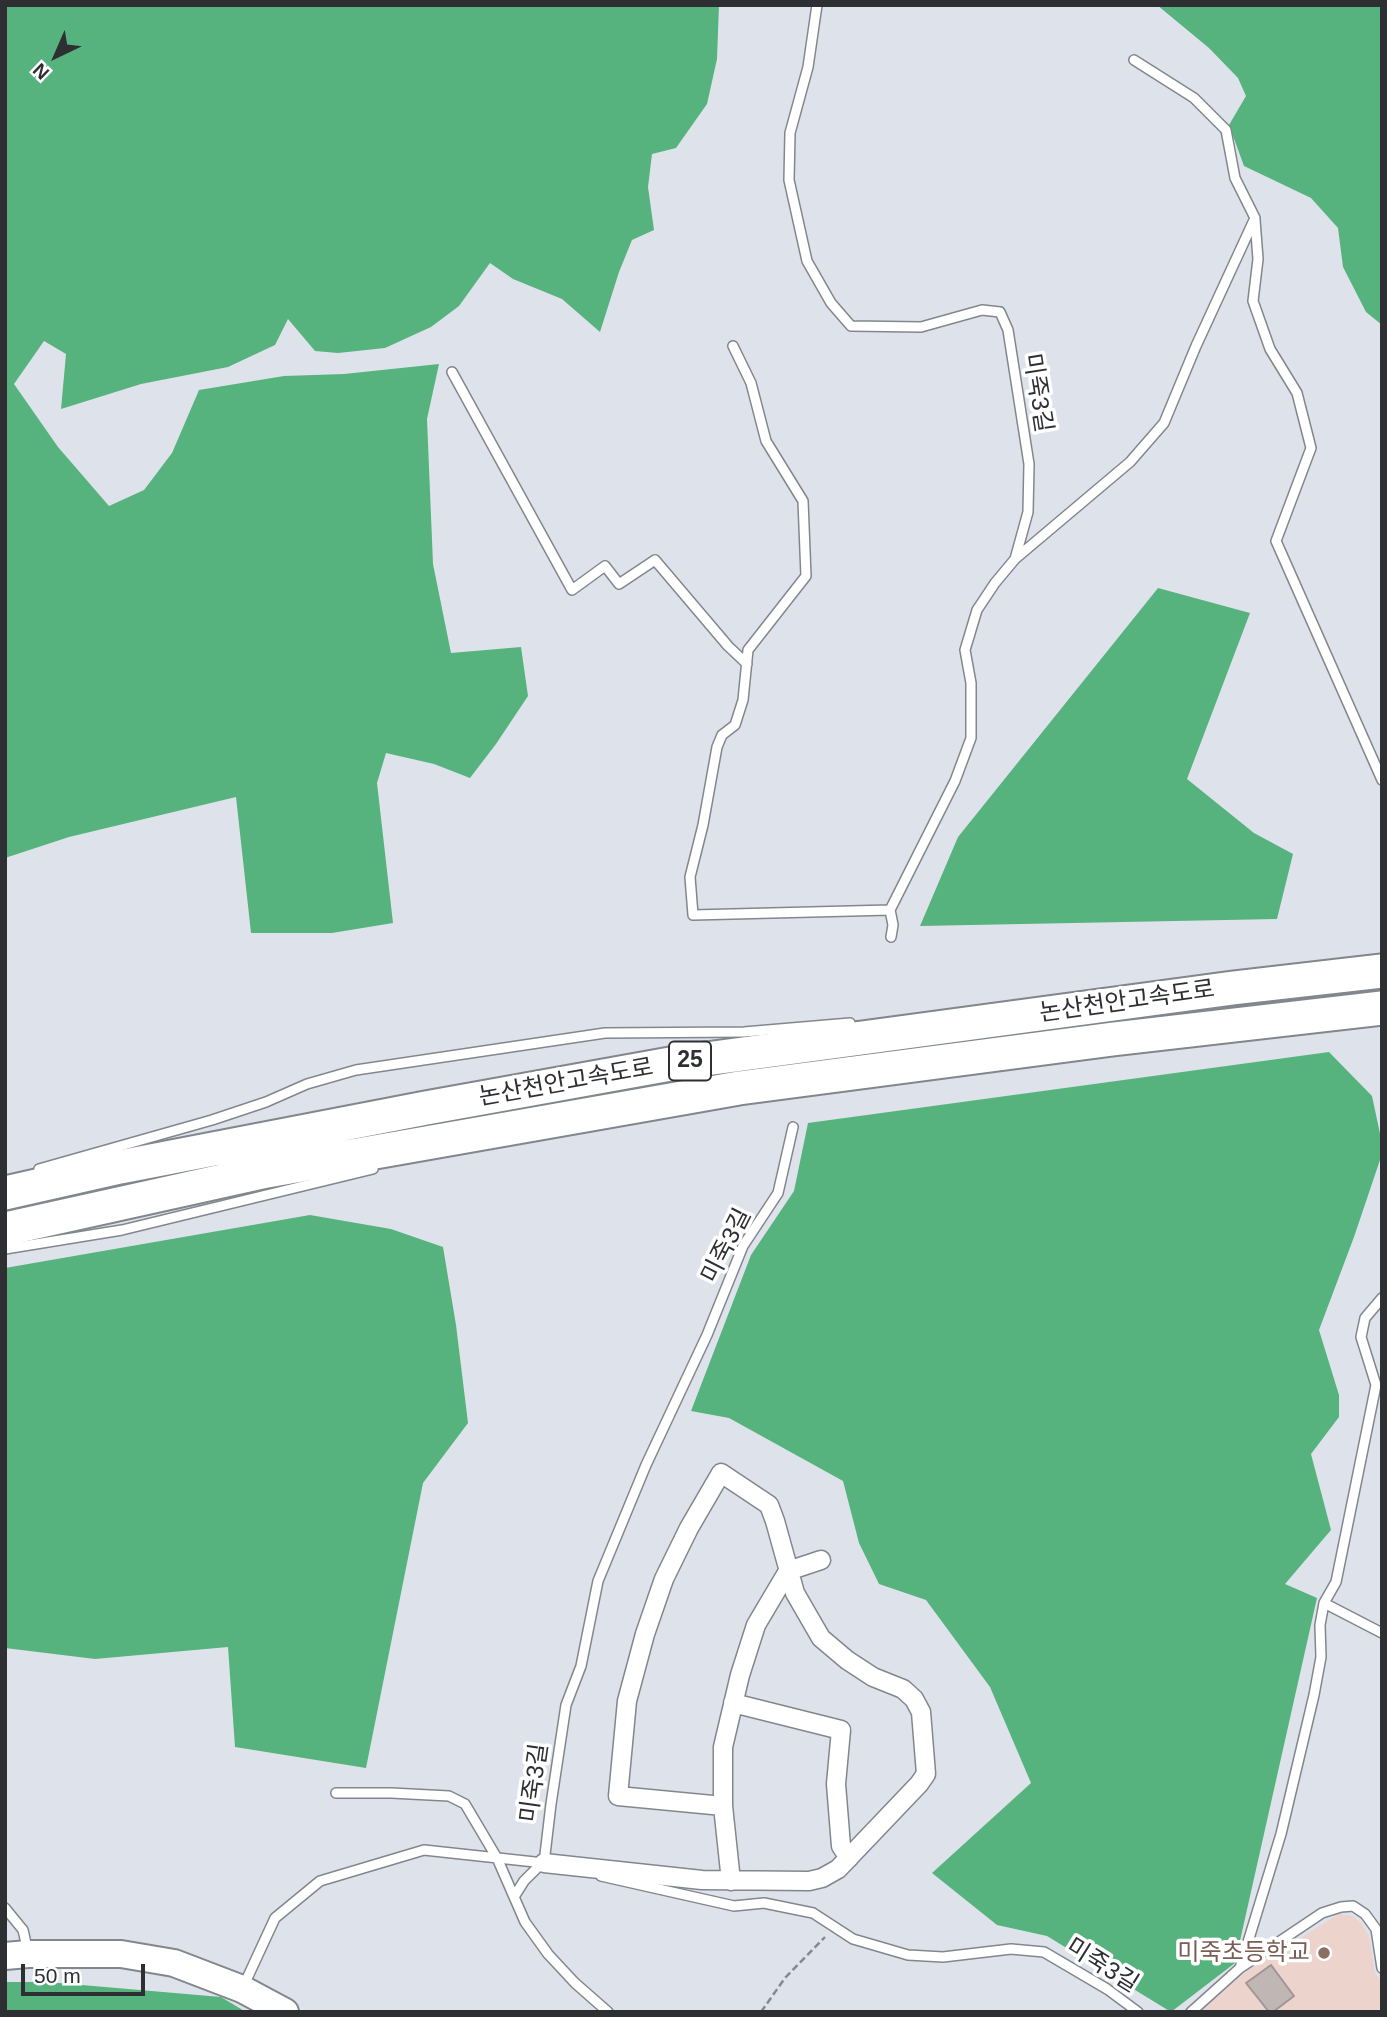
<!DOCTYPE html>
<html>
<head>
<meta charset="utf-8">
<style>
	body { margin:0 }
	#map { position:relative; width:1387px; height:2017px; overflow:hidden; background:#dee3eb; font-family:Helvetica,sans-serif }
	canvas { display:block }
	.frame { position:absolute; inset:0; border:7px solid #2d2f32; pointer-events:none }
	.north { position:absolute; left:21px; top:21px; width:70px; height:70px; -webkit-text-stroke:5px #fff; paint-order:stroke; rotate:224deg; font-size:19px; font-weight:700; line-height:28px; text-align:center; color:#2d2f32 }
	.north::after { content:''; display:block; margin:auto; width:24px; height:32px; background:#2d2f32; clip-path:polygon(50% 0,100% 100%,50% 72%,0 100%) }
	.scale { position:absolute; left:21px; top:1964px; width:124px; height:32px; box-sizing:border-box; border:4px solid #2d2f32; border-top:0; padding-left:9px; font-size:21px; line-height:24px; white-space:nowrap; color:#2d2f32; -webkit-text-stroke:5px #fff; paint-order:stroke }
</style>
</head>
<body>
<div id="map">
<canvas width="1387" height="2017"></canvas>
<div class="frame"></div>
<div class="north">N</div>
<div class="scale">50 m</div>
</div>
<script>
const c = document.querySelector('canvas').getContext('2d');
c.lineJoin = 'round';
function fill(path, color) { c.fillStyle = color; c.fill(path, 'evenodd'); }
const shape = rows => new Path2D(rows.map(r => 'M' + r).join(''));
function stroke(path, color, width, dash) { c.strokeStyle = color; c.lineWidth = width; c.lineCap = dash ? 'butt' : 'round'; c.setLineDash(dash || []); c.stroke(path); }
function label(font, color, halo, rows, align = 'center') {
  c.font = font + ' Helvetica,"Noto Sans KR",sans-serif'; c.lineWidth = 7; c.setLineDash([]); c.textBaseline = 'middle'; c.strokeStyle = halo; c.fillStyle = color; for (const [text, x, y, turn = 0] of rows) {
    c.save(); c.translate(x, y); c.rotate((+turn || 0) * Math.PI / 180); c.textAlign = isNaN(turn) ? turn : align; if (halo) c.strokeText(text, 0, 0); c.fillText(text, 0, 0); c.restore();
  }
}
fill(shape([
	[1339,1914,1353,1916,1361,1923,1369,1936,1375,1973,1382,1981,1382,2012,1199,2012,1247,1971]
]), '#ecd3cb');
fill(shape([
	[5,5,719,5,717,59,707,104,676,148,652,154,648,187,654,230,632,240,619,272,600,332,562,299,513,279,490,263,459,306,431,327,385,348,338,353,315,351,288,319,275,345,228,367,141,384,61,409,66,354,44,341,14,384,58,447,109,506,144,490,172,453,199,390,284,376,344,374,439,364,427,419,433,564,451,653,521,647,528,696,496,744,470,778,434,764,386,753,377,783,393,923,332,933,251,933,236,797,69,837,5,858],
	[1157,5,1382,5,1382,325,1366,312,1343,267,1338,228,1311,198,1244,166,1229,125,1246,96,1238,78,1209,48],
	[1158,588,1250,613,1187,779,1254,833,1293,854,1277,919,920,926,958,837],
	[1329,1052,1372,1096,1382,1143,1382,1154,1354,1237,1319,1330,1339,1395,1339,1417,1311,1454,1331,1530,1285,1584,1317,1598,1235,1963,1171,2012,1047,1936,997,1925,932,1873,1031,1783,990,1687,926,1600,879,1584,859,1543,843,1481,729,1418,691,1411,751,1255,794,1191,808,1123],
	[310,1215,391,1229,443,1247,456,1325,468,1423,423,1483,366,1768,235,1747,228,1647,95,1659,5,1648,5,1268],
	[5,1982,47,1982,221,1997,246,2012,5,2012]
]), '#56b37e');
const building = shape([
	[1271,1965,1294,1996,1273,2012,1269,2012,1246,1983,1271,1965]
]);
fill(building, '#c0b6b3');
stroke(building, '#9f9693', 2);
const lane = shape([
	[817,5,808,67,790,133,789,180,807,261,831,303,851,326,921,327,982,310,1000,312,1008,330,1029,464,1028,512,1015,559,995,583,977,610,965,650,971,683,971,738,955,781,890,910,893,925,891,937],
	[1255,220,1258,259,1253,301,1270,349,1297,393,1311,448,1276,541,1382,780],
	[733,346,751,383,766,441,803,501,806,576,748,650,743,700,735,725,722,735,717,747,703,825,690,877,693,915,890,910],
	[452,372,572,590,605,566,619,584,655,560,728,646,747,664],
	[1015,559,1130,462,1164,423,1196,346,1255,218,1235,178,1226,130,1194,98,1134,60],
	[39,1169,212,1120,266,1102,307,1084,356,1070,605,1033,744,1032,850,1023],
	[5,1249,122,1230,373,1169],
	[1324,1603,1382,1633],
	[336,1793,391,1793,449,1796,465,1804,497,1858,525,1922,548,1954,575,1983,608,2012],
	[547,1863,544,1863,551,1804,566,1705,581,1666,598,1581,646,1465,707,1335,743,1246,778,1193,793,1127],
	[601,1876,734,1906,764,1903,813,1913,853,1939,908,1955,943,1957,1011,1949,1044,1952,1107,1989,1138,2012],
	[514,1897,524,1881,542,1863],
	[5,1908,23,1930,28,1952],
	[1240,1968,1281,1834,1314,1695,1321,1657,1320,1625,1324,1603,1336,1582,1376,1385,1361,1337,1365,1318,1382,1298],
	[244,1985,275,1918,320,1881,424,1850,544,1863],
	[1191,2012,1240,1968,1322,1913,1341,1907,1353,1906,1365,1914,1376,1929,1382,1968]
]);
const street = shape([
	[733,1703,841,1730,836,1784,841,1846,849,1858],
	[544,1863,702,1880,809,1881,822,1878,838,1869,919,1784,926,1774,921,1712,914,1699,903,1689,873,1677,847,1660,821,1638,795,1593,775,1521,769,1505,721,1473,689,1528,664,1579,645,1634,627,1701,618,1796,723,1806],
	[731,1881,723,1806,723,1747,740,1675,756,1625,788,1571,821,1560]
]);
const secondary = shape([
	[5,1956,28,1954,121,1954,174,1963,242,1989,285,2012]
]);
const highway = shape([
	[5,1193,120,1167,426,1108,676,1063,1233,988,1382,971],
	[5,1229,267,1171,739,1088,1113,1039,1382,1008]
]);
stroke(lane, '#82878e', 12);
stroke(street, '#82878e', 21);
stroke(secondary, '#82878e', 30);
stroke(highway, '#82878e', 37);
stroke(shape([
	[761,2012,785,1978,825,1937]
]), '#85888e', 2.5, [7, 3.5]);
stroke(lane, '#fff', 9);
stroke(street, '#fff', 18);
stroke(secondary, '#fff', 26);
stroke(highway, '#fff', 33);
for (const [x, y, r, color] of [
	[1324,1953,7,"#8d6e63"]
]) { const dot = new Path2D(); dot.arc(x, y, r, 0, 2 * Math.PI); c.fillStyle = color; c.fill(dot); stroke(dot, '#fff', 2.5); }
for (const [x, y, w] of [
	[690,1061,42]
]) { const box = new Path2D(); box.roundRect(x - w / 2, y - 19.5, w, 39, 5); c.fillStyle = '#fff'; c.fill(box); stroke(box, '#2d2f32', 2); }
label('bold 23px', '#2d2f32', null, [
	["25",690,1061]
]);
label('24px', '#2d2f32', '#fff', [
	["미죽3길",1037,393,81],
	["논산천안고속도로",1127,1002,-8],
	["논산천안고속도로",566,1083,-10],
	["미죽3길",727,1246,-63],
	["미죽3길",535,1783,-82],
	["미죽3길",1102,1966,32]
]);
label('24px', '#785e54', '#fff', [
	["미죽초등학교",1310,1953]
], 'right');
</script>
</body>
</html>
